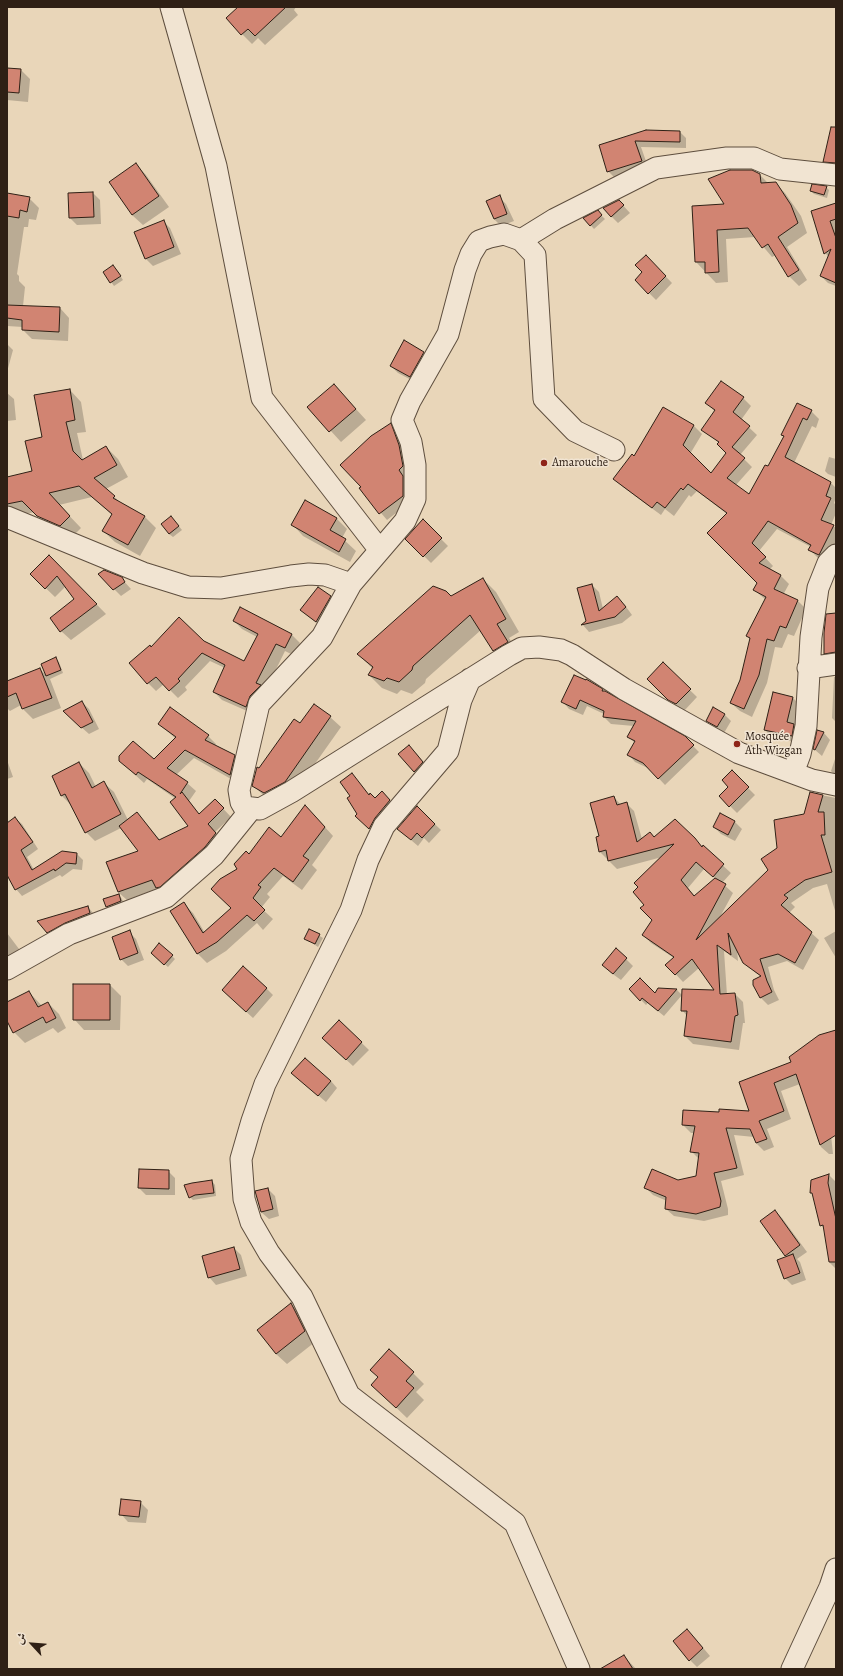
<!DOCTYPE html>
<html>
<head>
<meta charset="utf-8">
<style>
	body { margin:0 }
	#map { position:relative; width:843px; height:1676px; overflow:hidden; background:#e9d6b9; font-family:Alegreya,Amiri,serif }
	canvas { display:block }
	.frame { position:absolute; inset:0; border:8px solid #2f2015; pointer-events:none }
	.north { position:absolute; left:12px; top:1624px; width:40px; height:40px; -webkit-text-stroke:3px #f1e4d2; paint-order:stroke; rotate:296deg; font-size:11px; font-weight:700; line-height:16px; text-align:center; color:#2f2015 }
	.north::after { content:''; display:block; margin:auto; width:14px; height:18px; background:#2f2015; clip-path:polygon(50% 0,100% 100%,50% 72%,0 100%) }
</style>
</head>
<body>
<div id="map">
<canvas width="843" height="1676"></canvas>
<div class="frame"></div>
<div class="north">ش</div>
</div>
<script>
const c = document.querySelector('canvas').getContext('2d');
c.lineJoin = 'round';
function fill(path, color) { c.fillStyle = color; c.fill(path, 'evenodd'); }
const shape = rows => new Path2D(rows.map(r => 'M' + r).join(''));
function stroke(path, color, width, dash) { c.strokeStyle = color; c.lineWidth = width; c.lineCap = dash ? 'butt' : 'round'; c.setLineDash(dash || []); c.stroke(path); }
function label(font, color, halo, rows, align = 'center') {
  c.font = font + ' Alegreya,serif'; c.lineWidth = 3; c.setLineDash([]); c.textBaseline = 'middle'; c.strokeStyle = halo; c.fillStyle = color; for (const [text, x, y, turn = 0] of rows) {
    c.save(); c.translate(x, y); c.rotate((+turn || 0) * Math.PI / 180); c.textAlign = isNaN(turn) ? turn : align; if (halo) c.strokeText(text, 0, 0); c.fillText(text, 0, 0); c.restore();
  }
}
fill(shape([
	[240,7,296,7,294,10,298,15,265,45,258,38,252,44,229,21],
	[7,69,21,70,30,79,28,102,7,100],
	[836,131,836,169,831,168,824,161],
	[680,132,686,138,686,148,641,147,648,167,615,178,608,171,600,145],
	[136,164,146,175,169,207,143,225,132,215],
	[760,175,769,184,775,183,785,193,801,216,807,233,787,247,807,280,799,286,789,276,776,255,772,257,755,237,726,239,728,282,716,283,696,262,725,205],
	[826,187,829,190,827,198,814,194,811,191],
	[93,193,100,200,101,224,77,225,70,218],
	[7,194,29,198,39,208,36,220,29,219,28,227,24,227,17,274,19,276,19,281,25,287,23,306,60,308,69,318,68,341,32,339,23,330,23,327,7,326],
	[499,197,506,204,514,221,501,226,494,219,487,202],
	[619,201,630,213,618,223,611,216],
	[836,204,836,286,828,283,821,276,829,257,825,253,812,211],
	[598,212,605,219,594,229,585,219],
	[163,221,170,228,181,254,153,266,146,259],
	[646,256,672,283,656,300,636,280,643,272],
	[116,269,123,280,114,286,104,272],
	[7,344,13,350,7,372],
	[424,353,431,360,417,383,398,373,391,366],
	[334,385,366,420,341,442,309,407],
	[70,390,81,402,86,432,77,433,83,460,106,447,118,459,128,477,106,489,123,505,144,516,156,528,140,556,115,542,103,531,112,515,92,497,59,505,81,528,72,537,50,528,34,512,23,515,18,510,7,512,7,478,33,472,43,438],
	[7,393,14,399,16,420,7,421],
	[743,398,751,406,741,420,757,435,740,455,752,467,736,485,750,496,768,468,784,437,782,435,811,411,819,419,816,428,812,426,794,463,830,482,836,488,836,497,834,503,836,505,836,513,831,525,836,528,836,546,827,563,818,558,810,550,811,547,777,529,759,551,773,566,769,570,781,576,789,584,783,595,798,601,806,609,794,636,788,634,782,648,775,647,767,683,752,717,740,711,731,703,741,680,751,640,747,636,766,600,754,590,758,582,727,514,697,491,691,497,689,495,674,516,665,509,661,515,623,487,615,479,634,457,694,426,702,434,690,454,711,474,727,453,719,443,703,429,715,412,707,403],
	[390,425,397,431,406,453,409,503,387,520,360,488],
	[829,457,836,459,836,477,828,474,825,471],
	[336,518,347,529,342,538,356,551,350,562,303,536,293,525],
	[174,520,182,530,173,537,169,534],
	[423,521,448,546,431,563,407,539],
	[49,556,106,614,71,640,61,631,76,599,66,586,55,597,31,574],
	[99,574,121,578,131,589,121,596],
	[483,579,496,592,519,632,509,638,520,655,507,663,494,650,481,630,426,679,425,683,412,694,401,690,397,694,382,688,369,675,373,669,358,654],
	[592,585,599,592,603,609,624,604,632,615,622,623,589,632,583,625,587,622],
	[330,597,337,604,323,628,301,610],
	[241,609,292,635,300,643,293,655,285,651,254,714,222,700,214,692,225,668,210,661,185,687,187,690,178,698,164,684,156,691,148,683,151,648,203,642,244,662,257,637,242,629,234,621],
	[836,614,836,661,833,661,825,653],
	[55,659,59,662,63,673,50,679,61,708,33,719,23,709,21,705,10,711,7,708,7,682,40,669,47,676,42,664],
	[663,664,697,697,684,711,677,707,648,679],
	[834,677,836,677,836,722,832,718],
	[602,690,684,737,699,752,665,785,650,769,635,762,629,755,635,743,628,737,634,726,611,724,604,717,604,714,587,706,583,715,569,709,563,702],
	[793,698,800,705,795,726,801,732,798,743,772,737,765,730],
	[82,702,89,709,99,729,89,734,71,718],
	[724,714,731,721,724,733,714,728,707,720],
	[330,717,341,727,295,792,264,796,253,785,260,769,300,725],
	[159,724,208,736,216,744,215,746,234,756,243,765,238,783,194,758,176,775,187,783,196,791,189,801,200,815,215,800,231,817,215,832,224,842,165,896,158,888,127,900,118,892,139,851,121,828,95,841,86,832,72,806,62,796,53,776,79,763,89,773,96,787,104,783,114,792,128,820,137,813,160,840,190,826,176,799,147,779,144,783,120,761,154,761,176,739],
	[824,733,830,740,822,756,814,749],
	[416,753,429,769,422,778,400,754],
	[836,756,836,776,831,771],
	[7,760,13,777,7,779],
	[732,772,755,795,737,813,720,796,730,787],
	[352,774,369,796,375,799,382,793,396,807,376,834,356,816,358,814,352,796],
	[811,793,836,798,836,914,827,884,813,888,791,903,795,907,789,913,819,940,803,970,787,961,768,967,774,990,779,1000,768,1005,760,997,761,977,744,963,737,949,738,961,724,951,727,995,735,994,743,1002,745,1023,743,1023,739,1050,693,1044,685,1036,687,1016,682,1010,716,991,699,968,683,982,667,965,674,958,651,943,643,935,653,920,646,905,662,857,617,869,600,852,600,837,614,797,621,805,626,803,634,811,642,839,694,839,731,873,722,883,733,893,720,917,769,870,778,849,805,815],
	[704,869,716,879,695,896,688,888],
	[417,807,441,830,429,843,424,838,418,846,398,829],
	[720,814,735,822,742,829,735,841,721,834,714,827],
	[314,815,333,836,312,865,317,870,302,890,283,876,267,894,270,897,261,908,273,919,263,930,257,923,226,951,207,963,198,954,171,912,184,904,193,913,205,933,232,908,238,869,249,856,282,838],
	[15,818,22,824,38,849,27,857,34,870,77,854,83,860,82,870,73,869,62,877,60,875,22,896,16,889,7,872,7,824],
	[119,895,122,899,124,904,110,910,107,907],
	[88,907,93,913,95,919,54,938,39,922],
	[310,930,323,938,318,947,305,938],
	[836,931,836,958,824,938],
	[129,932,136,939,144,960,128,966,121,959],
	[7,933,28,961,7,978],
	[155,956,172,956,175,959,168,967],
	[626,959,633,966,621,980,610,972],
	[110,985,121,996,120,1030,84,1030,74,1019],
	[266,988,273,995,253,1018,230,997],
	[630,989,655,994,659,989,677,990,682,995,664,1016,648,1003,646,1005],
	[29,992,42,1006,48,1003,59,1014,66,1028,58,1033,53,1028,25,1043,14,1032,7,1018,7,1003],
	[339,1021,369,1050,353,1066,323,1038],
	[836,1033,836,1126,829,1116,833,1154,829,1154,821,1147,800,1084,781,1091,791,1119,767,1129,774,1147,764,1151,756,1143,754,1137,734,1135,744,1175,721,1181,728,1209,728,1215,704,1221,674,1216,666,1209,667,1201,653,1195,645,1187,697,1176,699,1159,691,1151,694,1133,691,1133,683,1125,720,1113,751,1112,740,1083,793,1063],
	[300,1080,331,1081,337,1088,326,1102],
	[168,1171,175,1178,175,1195,146,1195,139,1188],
	[829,1175,835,1181,836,1269,830,1263,825,1229,821,1225,814,1195,811,1192],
	[212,1181,215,1185,216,1196,193,1200,190,1197],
	[268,1189,275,1196,279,1216,269,1219,261,1212],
	[775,1211,782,1218,807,1252,797,1259,800,1262,806,1280,792,1285,785,1278,788,1257,786,1255],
	[234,1248,241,1255,247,1276,216,1285,209,1277],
	[291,1304,302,1315,315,1342,287,1364,276,1354,258,1330],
	[413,1373,424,1384,416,1392,424,1400,407,1418,383,1395,379,1377],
	[140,1502,148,1510,146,1523,128,1522,121,1514],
	[694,1637,710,1656,697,1667,690,1660],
	[624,1656,636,1669,602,1669]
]), '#0003');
const building = shape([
	[238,7,286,7,255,36,248,29,241,35,226,18,238,7],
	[7,68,21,69,19,93,7,92,7,68],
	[831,127,836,127,836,163,823,162,831,127],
	[646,130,680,131,680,142,635,141,642,161,607,172,599,145,646,130],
	[136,163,159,196,132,215,109,182,136,163],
	[730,170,752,170,760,174,761,183,776,182,791,205,798,223,778,237,799,270,788,277,768,244,762,248,748,228,717,230,719,272,705,273,705,262,695,262,692,206,724,204,708,179,730,170],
	[812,184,827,186,824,195,810,191,812,184],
	[93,192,94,217,69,218,68,193,93,192],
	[7,193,30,197,27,212,20,210,19,218,7,216,7,193],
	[500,195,507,214,494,219,486,201,500,195],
	[619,200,624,205,611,217,603,208,619,200],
	[836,203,836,219,830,221,836,238,836,283,820,276,831,249,824,254,811,211,836,203],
	[598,210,602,215,590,226,583,218,598,210],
	[164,220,174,247,145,259,134,232,164,220],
	[646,255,666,276,648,294,635,280,642,272,635,265,646,255],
	[113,265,121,276,110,283,103,272,113,265],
	[7,305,60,307,59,332,22,330,22,320,7,318,7,305],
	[404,340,424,352,410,377,390,366,404,340],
	[721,381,744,397,733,412,750,426,732,447,745,458,727,478,749,494,765,465,768,466,784,436,781,435,797,403,812,410,807,420,803,418,785,457,831,482,826,496,831,498,821,520,834,525,819,555,808,550,811,545,809,544,768,521,752,543,766,557,759,563,781,575,774,589,798,600,786,628,780,626,774,641,767,639,759,675,744,709,730,703,740,680,750,638,746,636,766,597,753,590,757,583,707,533,727,513,688,484,683,490,681,488,665,508,657,502,652,508,613,479,632,454,634,456,663,407,694,425,683,445,711,473,726,453,717,444,719,442,701,430,715,410,705,403,721,381],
	[334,384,356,409,329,432,307,407,334,384],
	[70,389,75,420,66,422,73,451,82,460,106,446,117,465,94,478,115,496,113,498,145,516,128,545,102,531,112,514,79,486,49,493,70,516,60,526,37,516,22,501,7,504,7,477,32,471,25,441,42,437,34,395,70,389],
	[391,423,399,445,403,466,399,470,403,476,403,496,379,514,359,488,361,487,340,465,371,436,391,423],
	[305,500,337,518,330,530,346,539,339,552,291,525,305,500],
	[171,516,179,526,169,534,161,524,171,516],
	[423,519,442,538,423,557,405,539,423,519],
	[49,555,97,604,60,632,50,618,74,599,57,576,45,589,30,574,49,555],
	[104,570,122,577,125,582,113,590,98,574,104,570],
	[483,578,506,619,497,624,508,642,493,651,470,615,413,666,412,670,399,682,387,678,384,681,368,675,373,667,357,654,433,586,446,591,451,596,483,578],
	[592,584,599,611,617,596,626,607,615,617,581,625,586,621,577,588,592,584],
	[318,587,331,596,316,622,300,610,318,587],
	[240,607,292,634,285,648,276,644,256,683,261,685,250,696,246,707,213,692,225,665,202,653,178,679,180,681,169,691,156,677,147,684,129,663,150,645,151,647,179,617,204,641,244,661,258,634,233,621,240,607],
	[836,613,836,652,824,654,824,633,826,614,836,613],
	[56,657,61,670,46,676,41,664,56,657],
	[663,662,691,689,676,704,668,700,647,679,663,662],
	[40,668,52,698,22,709,16,693,7,697,7,681,40,668],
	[574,675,586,680,586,679,603,689,602,691,605,691,685,736,694,745,658,779,643,763,627,755,635,741,627,737,636,721,603,717,604,711,580,700,576,709,561,702,574,675],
	[773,692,793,697,787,722,794,724,792,736,764,730,773,692],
	[82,701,93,722,81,728,63,711,82,701],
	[314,704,331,716,285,782,264,793,252,786,257,767,259,768,294,719,300,723,314,704],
	[170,707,209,735,205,740,235,755,230,775,185,750,167,768,188,782,180,794,182,792,199,814,215,799,224,808,208,824,216,833,205,847,160,887,156,888,152,880,118,892,106,862,138,851,119,826,137,812,159,840,188,826,170,802,176,797,138,772,136,775,119,761,119,756,133,741,154,759,176,737,158,724,170,707],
	[713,707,725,714,717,727,706,721,713,707],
	[817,730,824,732,815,750,813,749,817,730],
	[409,745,423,762,414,772,398,754,409,745],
	[79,762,92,788,104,781,121,814,85,833,65,794,61,796,52,776,79,762],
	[732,770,749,787,729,807,719,796,728,787,722,780,732,770],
	[352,773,369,795,370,793,375,798,382,791,390,800,375,818,369,829,355,816,357,814,347,798,350,796,340,782,352,773],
	[810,792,823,795,818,812,824,812,825,835,821,835,832,872,805,880,784,895,788,898,781,905,812,932,795,963,778,954,760,959,767,981,772,992,760,998,753,985,753,980,761,976,743,963,728,933,731,955,717,945,720,994,735,993,738,1015,735,1016,731,1042,684,1036,687,1011,681,1011,682,989,714,990,692,959,675,975,665,965,674,957,642,935,652,920,640,908,644,905,633,892,638,887,634,883,674,844,608,861,606,850,599,852,596,837,599,836,590,803,614,796,617,805,627,802,637,842,650,832,654,837,675,819,695,838,702,847,703,845,724,864,713,877,696,862,681,880,694,896,715,878,726,884,696,940,768,870,761,859,777,848,774,820,804,814,810,792],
	[305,805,325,827,303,856,309,860,293,882,274,868,258,885,261,887,253,898,265,910,254,921,247,915,217,942,197,954,170,911,184,902,203,933,231,908,211,889,220,879,237,869,234,864,246,851,249,854,269,827,281,837,305,805],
	[417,806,435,824,422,838,417,833,411,840,397,829,417,806],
	[720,813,735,821,728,835,713,827,720,813],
	[15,817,33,842,21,850,32,870,62,851,77,853,76,864,66,863,55,871,54,869,15,890,7,875,7,823,15,817],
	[119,894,121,901,106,907,103,899,119,894],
	[88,906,90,913,65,923,47,933,37,921,88,906],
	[309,929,320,934,315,944,304,939,309,929],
	[130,930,138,953,120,960,112,937,130,930],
	[159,943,173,955,164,965,151,953,159,943],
	[616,948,627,958,613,974,602,965,616,948],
	[243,966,267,988,246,1012,222,990,243,966],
	[640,978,655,993,658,988,677,989,658,1011,642,998,640,1001,629,989,640,978],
	[73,984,110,984,110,1020,73,1020,73,984],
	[29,991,38,1007,48,1002,56,1018,46,1023,43,1017,13,1033,7,1021,7,1002,29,991],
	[339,1020,362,1042,346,1060,322,1038,339,1020],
	[836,1030,836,1135,820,1145,796,1074,774,1083,784,1111,759,1121,767,1139,756,1143,750,1129,726,1128,737,1168,714,1173,721,1201,720,1207,696,1214,665,1209,666,1197,644,1188,652,1169,678,1180,696,1176,699,1153,690,1152,695,1126,682,1125,683,1110,719,1112,719,1109,749,1111,739,1082,791,1062,789,1057,819,1035,836,1030],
	[305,1058,331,1081,318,1096,291,1073,305,1058],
	[139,1169,169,1170,169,1189,138,1188,139,1169],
	[829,1174,828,1183,836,1219,836,1262,829,1262,823,1225,820,1226,812,1193,810,1193,811,1180,829,1174],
	[212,1180,214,1193,195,1195,189,1198,184,1185,192,1183,212,1180],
	[268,1188,273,1209,261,1212,255,1191,268,1188],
	[775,1210,800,1245,785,1256,760,1221,775,1210],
	[234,1247,240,1269,208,1278,202,1256,234,1247],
	[793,1254,800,1273,784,1279,777,1260,793,1254],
	[291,1303,305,1331,276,1354,257,1330,291,1303],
	[389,1349,414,1372,406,1381,414,1388,396,1408,371,1385,378,1377,370,1370,389,1349],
	[121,1499,141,1501,139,1517,119,1515,121,1499],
	[687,1629,703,1648,689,1661,673,1641,687,1629],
	[624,1655,633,1669,600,1669,624,1655]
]);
fill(building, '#d18472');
stroke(building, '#2f2015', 1);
const minor = shape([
	[171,7,216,166,262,398,379,549],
	[521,240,555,219,656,168,727,158,754,158,780,169,836,175],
	[7,517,143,573,188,587,221,588,291,576,309,574,325,575,351,584,322,637,259,704,239,790,241,802,244,807,260,809,291,792,509,655,522,648,539,647,561,650,572,655,624,689,739,753,812,780,836,785],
	[351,584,405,521,415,499,415,465,411,442,402,420,410,401,448,334,465,270,471,254,479,241,490,237,504,234,521,240,535,255,544,399,575,431,614,450],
	[808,668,836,664],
	[470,679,461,700,448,751,384,826,368,860,351,910,265,1084,252,1121,241,1159,244,1199,251,1222,269,1253,302,1297,349,1395,515,1523,579,1669],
	[793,773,800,754,806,726,811,637,818,588,828,563,836,555],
	[7,969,69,934,166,897,214,855,252,808],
	[792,1669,830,1587,836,1569]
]);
stroke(minor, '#5e4e3e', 23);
stroke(minor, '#f1e4d2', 21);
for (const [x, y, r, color] of [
	[544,463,4,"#8f2418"],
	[737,744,4,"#8f2418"]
]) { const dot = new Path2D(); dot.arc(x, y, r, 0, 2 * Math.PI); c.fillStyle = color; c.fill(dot); stroke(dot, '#f1e4d2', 1.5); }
label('12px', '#2f2015', '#f1e4d2', [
	["Amarouche",552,463],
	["Mosquée",745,737],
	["Ath Wizgan",745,751]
], 'left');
</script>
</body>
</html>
